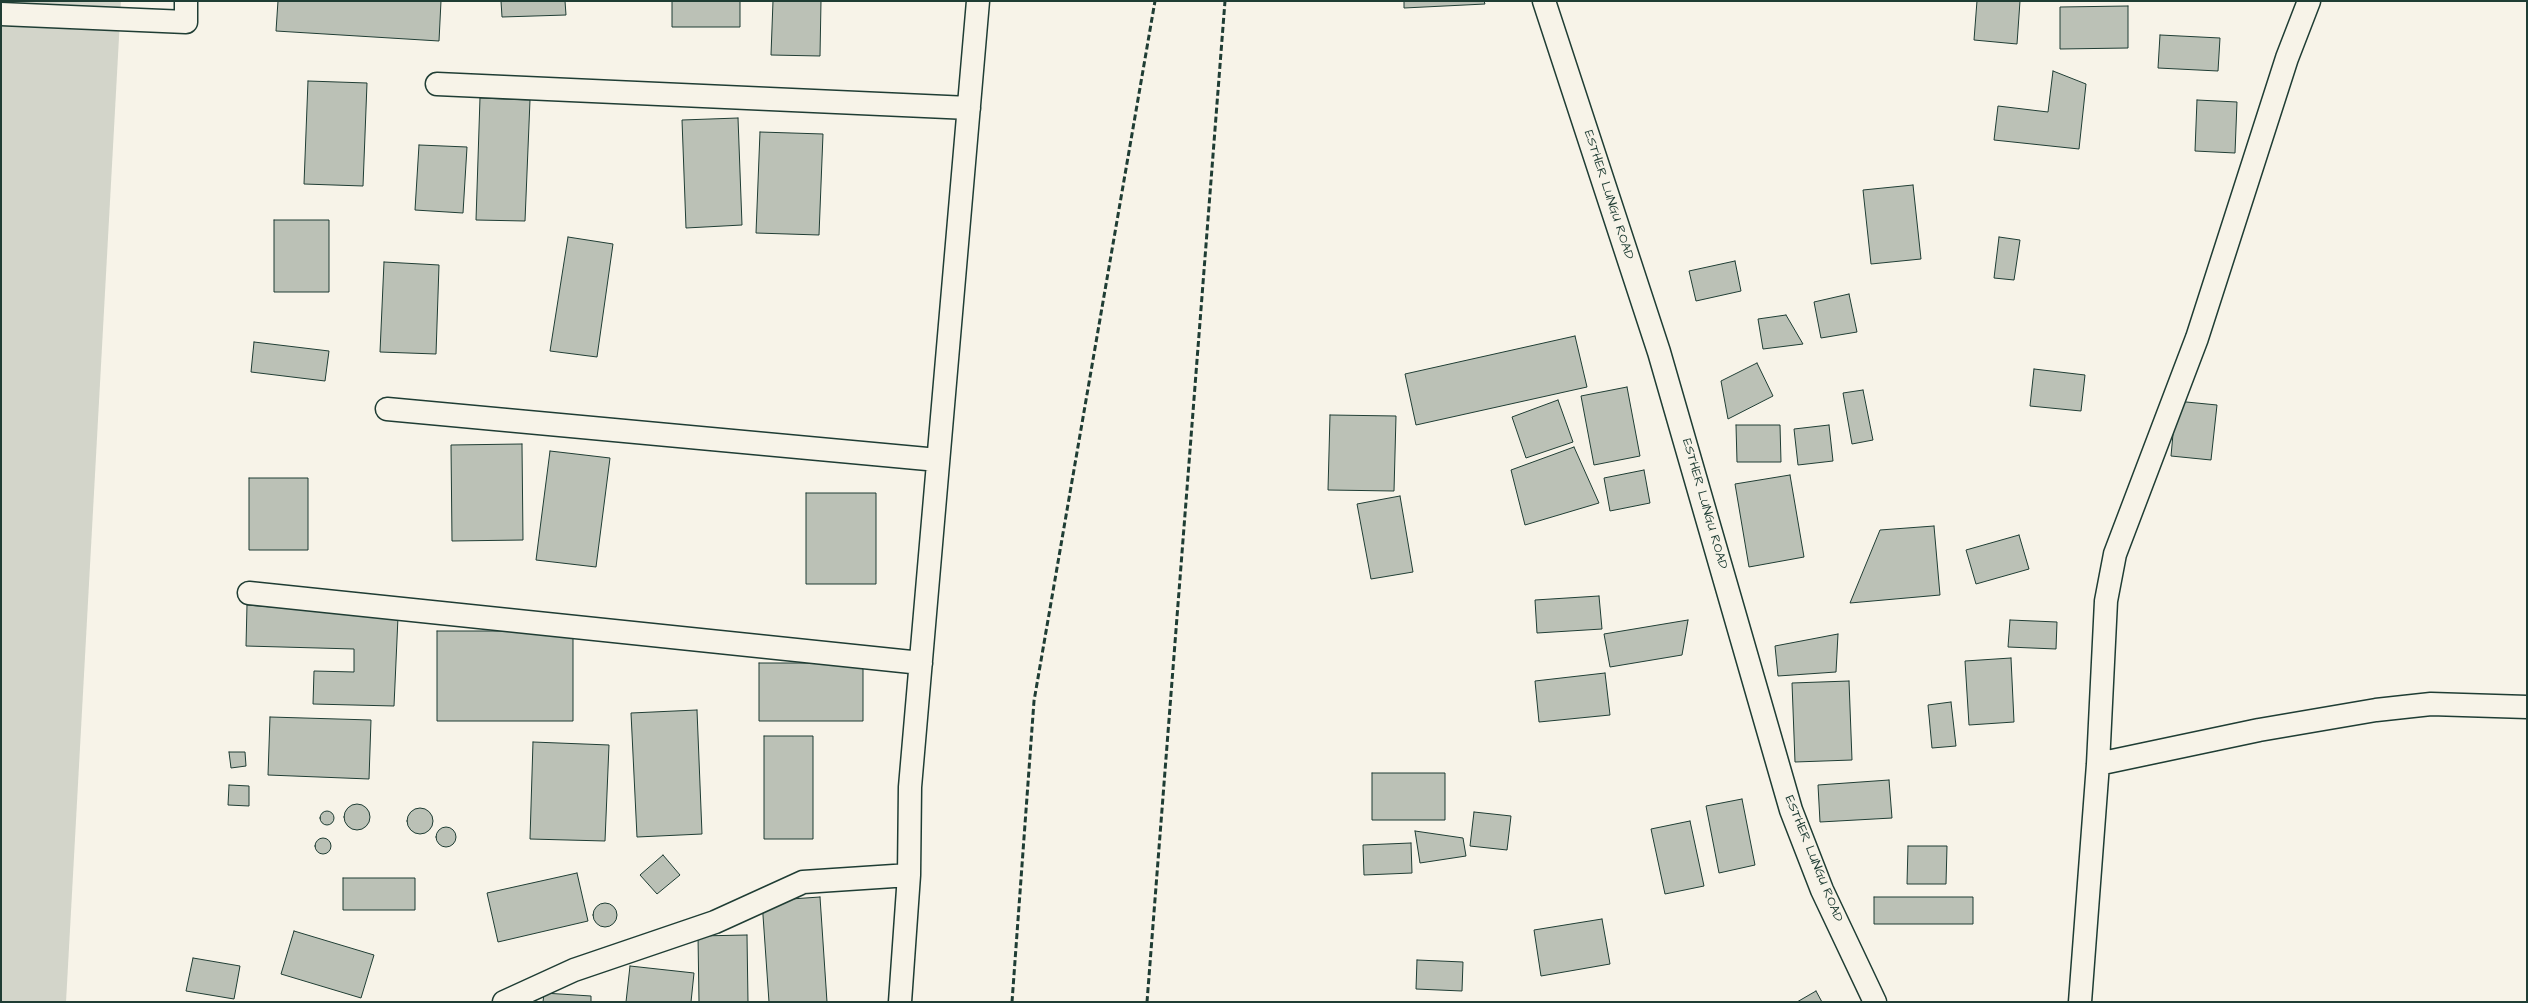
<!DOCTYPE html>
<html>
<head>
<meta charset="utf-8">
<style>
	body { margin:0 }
	#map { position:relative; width:2528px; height:1003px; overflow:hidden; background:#f7f3e8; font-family:"Architects Daughter",sans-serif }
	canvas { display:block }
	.frame { position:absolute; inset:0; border:2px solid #1f3d34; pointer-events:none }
</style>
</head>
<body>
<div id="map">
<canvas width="2528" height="1003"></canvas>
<div class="frame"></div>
</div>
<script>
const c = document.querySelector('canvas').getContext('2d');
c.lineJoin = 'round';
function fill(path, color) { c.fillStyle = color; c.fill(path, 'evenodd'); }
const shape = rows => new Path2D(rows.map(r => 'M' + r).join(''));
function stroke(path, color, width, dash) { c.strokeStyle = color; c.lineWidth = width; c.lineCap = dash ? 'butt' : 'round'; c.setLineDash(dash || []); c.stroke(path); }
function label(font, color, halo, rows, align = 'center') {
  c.font = font + ' "Architects Daughter",sans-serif'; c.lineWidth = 3; c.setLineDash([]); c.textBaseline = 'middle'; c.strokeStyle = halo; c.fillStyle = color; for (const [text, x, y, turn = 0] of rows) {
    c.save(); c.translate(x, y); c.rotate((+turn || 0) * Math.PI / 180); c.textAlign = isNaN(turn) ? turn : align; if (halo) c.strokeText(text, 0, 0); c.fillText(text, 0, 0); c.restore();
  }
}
fill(shape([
	[1,1,121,1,66,1002,1,1002]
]), '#d3d5ca');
const building = shape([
	[278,1,441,1,439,41,276,31,278,1],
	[501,1,565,1,566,15,502,17,501,1],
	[672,1,740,1,740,27,672,27,672,1],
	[773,1,821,1,820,56,771,55,773,1],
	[1404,1,1484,1,1485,4,1404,8,1404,1],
	[1977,1,2020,1,2017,44,1974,40,1977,1],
	[2128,6,2128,48,2060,49,2060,7,2128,6],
	[2160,35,2220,38,2218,71,2158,68,2160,35],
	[2053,71,2086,84,2079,149,1994,140,1998,106,2048,112,2053,71],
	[308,81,367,83,363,186,304,184,308,81],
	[480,98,530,100,525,221,476,220,480,98],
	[2197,100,2237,102,2235,153,2195,151,2197,100],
	[738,118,742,225,686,228,682,120,738,118],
	[760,132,823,134,819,235,756,233,760,132],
	[419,145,467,147,463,213,415,210,419,145],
	[1913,185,1921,259,1871,264,1863,190,1913,185],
	[274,220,329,220,329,292,274,292,274,220],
	[568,237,613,244,597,357,550,351,568,237],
	[1999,237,2020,240,2014,280,1994,278,1999,237],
	[1735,261,1741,291,1696,301,1689,271,1735,261],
	[384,262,439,265,436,354,380,352,384,262],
	[1849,294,1857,332,1821,338,1814,302,1849,294],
	[1786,315,1803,344,1763,349,1758,319,1786,315],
	[1575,336,1587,387,1416,425,1405,374,1575,336],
	[254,342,329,351,325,381,251,372,254,342],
	[1757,363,1773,396,1728,419,1721,381,1757,363],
	[2034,369,2085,375,2081,411,2030,406,2034,369],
	[1627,387,1640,456,1594,465,1581,396,1627,387],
	[1863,390,1873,440,1852,444,1843,393,1863,390],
	[1558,400,1573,442,1526,458,1512,417,1558,400],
	[2176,401,2217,405,2211,460,2171,456,2176,401],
	[1330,415,1396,416,1394,491,1328,490,1330,415],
	[1736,425,1780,425,1781,462,1737,462,1736,425],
	[1829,425,1833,461,1798,465,1794,429,1829,425],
	[522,444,523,540,452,541,451,445,522,444],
	[1574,447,1599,503,1525,525,1511,470,1574,447],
	[550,451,610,458,596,567,536,560,550,451],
	[1644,470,1650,503,1610,511,1604,478,1644,470],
	[1790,475,1804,557,1749,567,1735,484,1790,475],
	[249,478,308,478,308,550,249,550,249,478],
	[806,493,876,493,876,584,806,584,806,493],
	[1400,496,1413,572,1371,579,1357,504,1400,496],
	[1934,526,1940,595,1850,603,1880,530,1934,526],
	[2019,535,2029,569,1976,584,1966,550,2019,535],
	[1599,596,1602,629,1537,633,1535,600,1599,596],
	[247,605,398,617,394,706,313,704,314,671,354,672,354,649,246,646,247,605],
	[1688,620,1682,655,1610,667,1604,634,1688,620],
	[2010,620,2057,622,2056,649,2008,647,2010,620],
	[437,631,573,631,573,721,437,721,437,631],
	[1838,634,1836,672,1778,676,1775,646,1838,634],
	[2011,658,2014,722,1969,725,1965,661,2011,658],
	[759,663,863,663,863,721,759,721,759,663],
	[1605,673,1610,715,1539,722,1535,681,1605,673],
	[1849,681,1852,760,1795,762,1792,683,1849,681],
	[1951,702,1956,746,1932,748,1928,705,1951,702],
	[697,710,702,834,637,837,631,713,697,710],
	[270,717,371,720,369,779,268,775,270,717],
	[764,736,813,736,813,839,764,839,764,736],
	[533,742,609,745,605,841,530,839,533,742],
	[229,752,245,752,246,766,231,768,229,752],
	[1372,773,1445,773,1445,820,1372,820,1372,773],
	[1889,780,1892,818,1820,822,1818,785,1889,780],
	[229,785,249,786,249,806,228,805,229,785],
	[1742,799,1755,865,1719,873,1706,806,1742,799],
	'344 817a13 13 0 1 1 26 0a13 13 0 1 1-26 0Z',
	'407 821a13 13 0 1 1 26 0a13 13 0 1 1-26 0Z',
	'320 818a7 7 0 1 1 14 0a7 7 0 1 1-14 0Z',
	[1474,812,1511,816,1507,850,1470,846,1474,812],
	[1690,821,1704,886,1665,894,1651,829,1690,821],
	'436 837a10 10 0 1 1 20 0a10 10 0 1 1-20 0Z',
	[1415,831,1463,838,1466,856,1420,863,1415,831],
	'315 846a8 8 0 1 1 16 0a8 8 0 1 1-16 0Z',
	[1411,843,1412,873,1364,875,1363,845,1411,843],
	[1908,846,1947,846,1946,884,1907,884,1908,846],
	[663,855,680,875,657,894,640,875,663,855],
	[577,873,588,921,498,942,487,893,577,873],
	[343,878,415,878,415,910,343,910,343,878],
	[820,897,827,1002,769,1002,762,901,820,897],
	[1874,897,1973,897,1973,924,1874,924,1874,897],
	'593 915a12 12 0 1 1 24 0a12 12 0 1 1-24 0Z',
	[1602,919,1610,964,1541,976,1534,930,1602,919],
	[294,931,374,955,361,998,281,974,294,931],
	[747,935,748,1002,699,1002,698,936,747,935],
	[193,958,240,966,234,999,186,991,193,958],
	[1417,960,1463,962,1462,991,1416,989,1417,960],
	[630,966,694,973,691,1002,626,1002,630,966],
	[1816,991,1822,1002,1797,1002,1816,991],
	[544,993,591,996,591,1002,543,1002,544,993]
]);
fill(building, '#bbc1b6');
stroke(building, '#1f3d34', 1);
const minor = shape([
	[1544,1,1659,352,1791,810,1822,890,1875,1002],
	[1,14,186,22,186,1],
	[437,84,969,108],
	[387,409,938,460],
	[249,593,921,663],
	[2098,764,2259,730,2376,710,2431,704,2527,707],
	[504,1002,574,970,715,922,803,882,909,875],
	[900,1002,909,875,910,787,978,1],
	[2080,1002,2098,764,2106,601,2115,554,2197,338,2287,58,2309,1]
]);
stroke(minor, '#1f3d34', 25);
stroke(minor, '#f7f3e8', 22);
stroke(shape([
	[1012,1002,1034,701,1155,1],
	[1147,1002,1225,1]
]), '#1f3d34', 3, [6, 3]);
label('13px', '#1f3d34', '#f7f3e8', [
	["ESTHER LUNGU ROAD",1608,195,72],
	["ESTHER LUNGU ROAD",1704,504,74],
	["ESTHER LUNGU ROAD",1813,859,68]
]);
</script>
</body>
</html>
